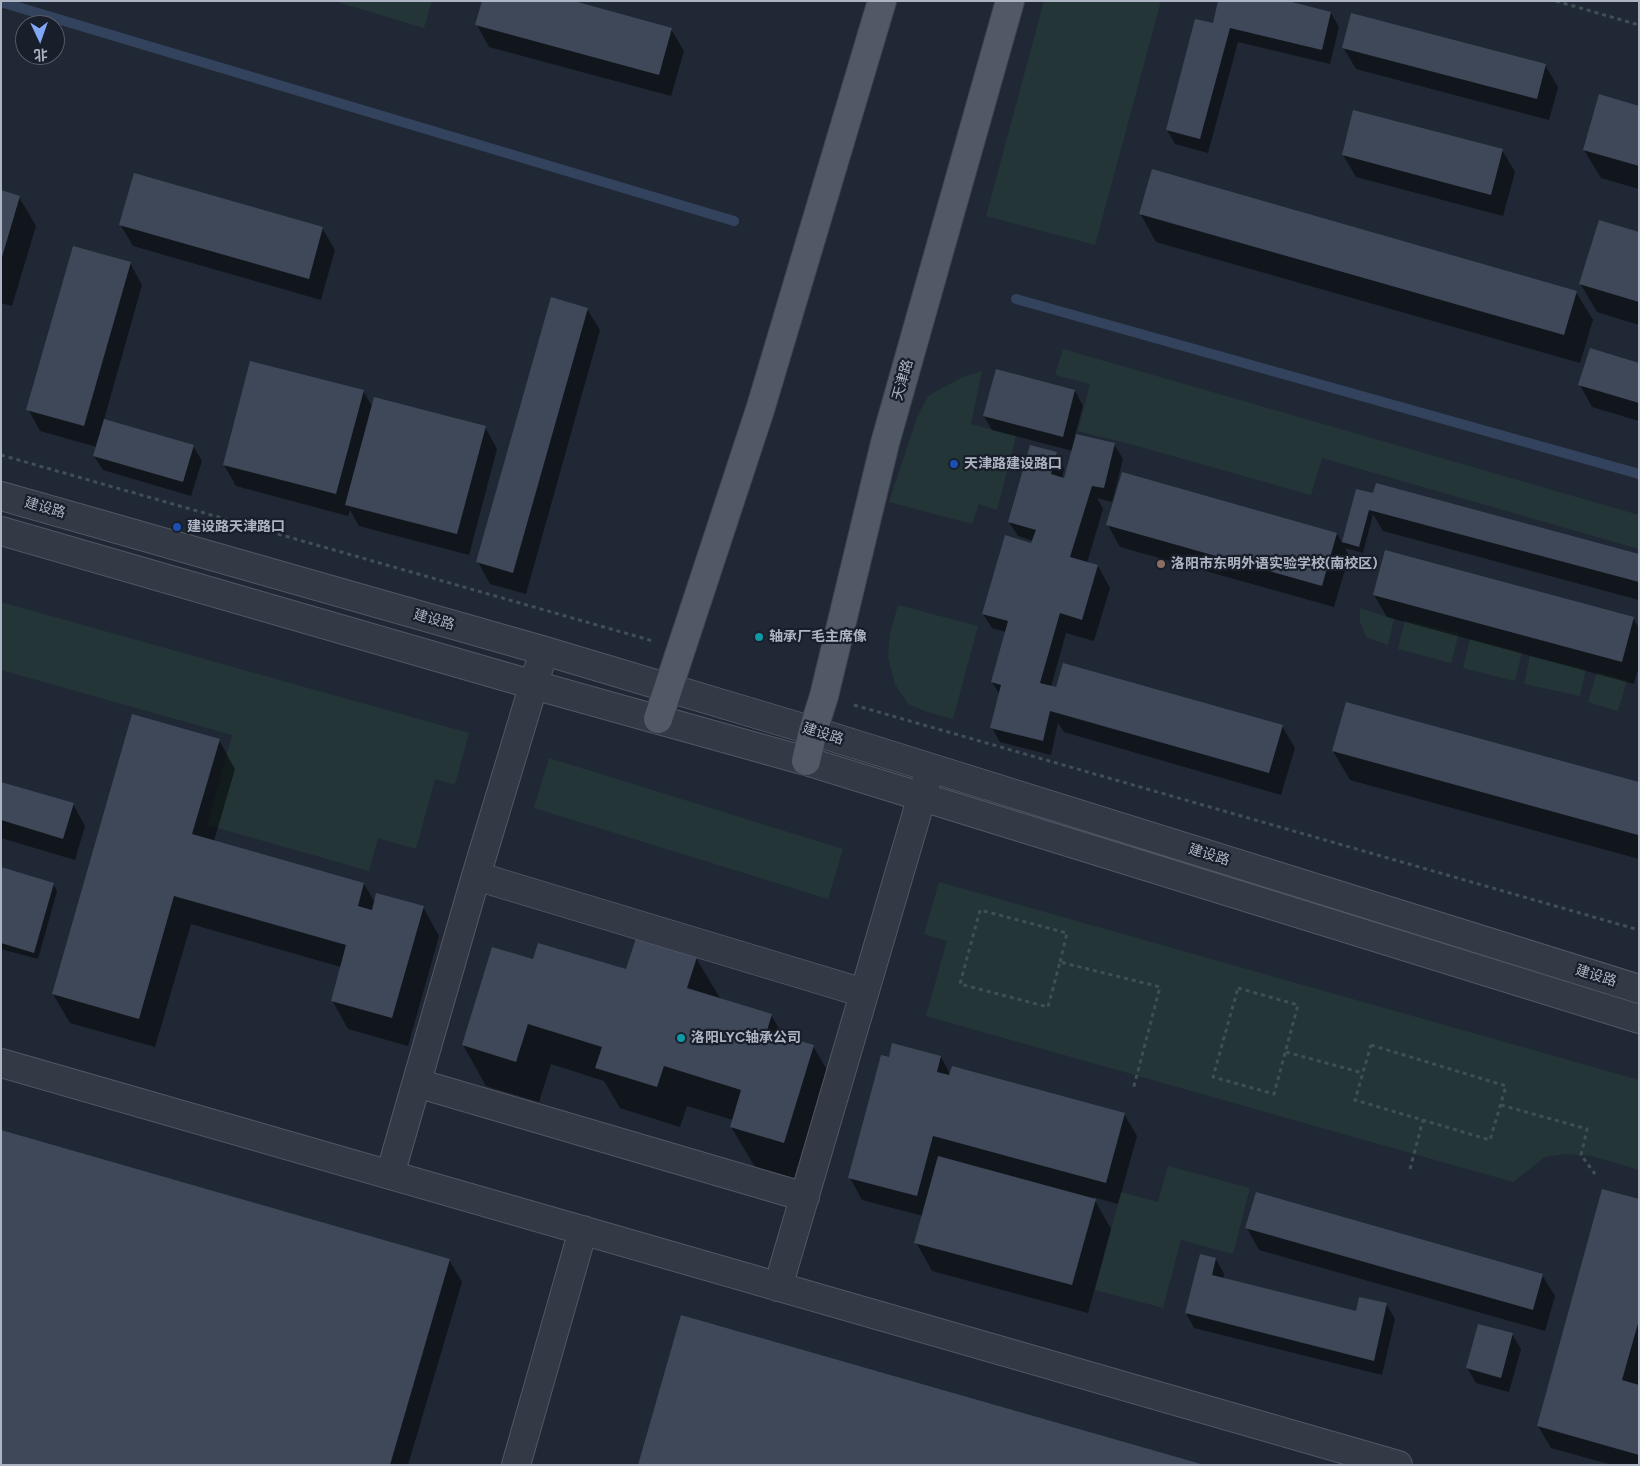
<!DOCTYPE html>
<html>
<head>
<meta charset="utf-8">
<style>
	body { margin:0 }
	#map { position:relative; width:1640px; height:1466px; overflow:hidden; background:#202835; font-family:Figtree,"Noto Sans SC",sans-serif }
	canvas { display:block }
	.frame { position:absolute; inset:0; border:2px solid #adb4c3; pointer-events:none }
	.north { position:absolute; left:15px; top:15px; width:50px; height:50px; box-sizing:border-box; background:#191f2a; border:1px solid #545b67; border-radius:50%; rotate:177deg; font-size:14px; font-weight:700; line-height:20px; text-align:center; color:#adb4c3 }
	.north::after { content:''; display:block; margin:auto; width:18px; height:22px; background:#81a7f4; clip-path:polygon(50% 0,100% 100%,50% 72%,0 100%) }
</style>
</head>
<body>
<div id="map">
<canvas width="1640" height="1466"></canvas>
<div class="frame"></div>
<div class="north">北</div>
</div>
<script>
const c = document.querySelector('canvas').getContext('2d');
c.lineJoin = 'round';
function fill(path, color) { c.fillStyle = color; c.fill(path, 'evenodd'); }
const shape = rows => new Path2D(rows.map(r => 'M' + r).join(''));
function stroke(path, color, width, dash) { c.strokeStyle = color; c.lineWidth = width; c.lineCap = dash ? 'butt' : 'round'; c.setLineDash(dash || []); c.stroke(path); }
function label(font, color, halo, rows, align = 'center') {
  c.font = font + ' Figtree,"Noto Sans SC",sans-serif'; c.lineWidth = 4.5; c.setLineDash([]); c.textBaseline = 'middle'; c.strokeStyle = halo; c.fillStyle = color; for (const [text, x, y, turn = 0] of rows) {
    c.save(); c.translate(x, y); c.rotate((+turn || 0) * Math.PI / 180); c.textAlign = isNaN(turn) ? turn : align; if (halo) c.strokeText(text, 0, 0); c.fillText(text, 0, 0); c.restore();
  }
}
fill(shape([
	[334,1,432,1,424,28],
	[1044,1,1161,1,1095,245,986,216],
	[1063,349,1639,515,1639,549,1322,458,1311,495,1130,444,1078,431,1090,384,1055,375],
	[982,371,971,424,1016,436,997,510,979,504,972,524,889,502,917,418,928,396,961,378],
	[1,602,469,733,455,785,435,779,416,849,378,838,369,871,207,825,232,735,1,670],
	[898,605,978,626,953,719,927,712,908,704,895,684,888,658,890,633],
	[1360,608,1394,619,1388,645,1366,637,1360,622],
	[1405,620,1459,633,1451,663,1398,649],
	[1470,639,1522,652,1515,681,1463,668],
	[1530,656,1586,669,1580,696,1524,684],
	[1597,672,1627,680,1618,711,1588,702],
	[549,758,843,849,828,899,534,808],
	[939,882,1639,1080,1639,1170,1592,1156,1566,1154,1545,1157,1513,1182,926,1016,947,941,924,934],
	[1168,1166,1250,1188,1233,1254,1181,1240,1163,1308,1095,1290,1121,1192,1158,1202]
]), '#233537');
fill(shape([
	[1331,13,1339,27,1330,64,1238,42,1208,153,1175,144,1167,130,1214,25],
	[477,25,671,29,684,51,671,96,489,47],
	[1343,47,1545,65,1558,87,1549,120,1356,69],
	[1639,107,1639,189,1601,178,1584,150],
	[1502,150,1515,172,1503,216,1356,177,1343,155],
	[1,192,19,197,36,226,12,306,1,303],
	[1140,213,1576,292,1593,320,1580,363,1156,242],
	[120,224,322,228,335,250,321,300,133,246],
	[1639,234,1639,325,1597,312,1580,283],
	[130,263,142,285,104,420,193,446,202,461,191,496,103,470,94,456,97,447,40,431,28,409],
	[587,309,600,330,526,594,490,584,478,562],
	[1639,364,1639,421,1592,407,1580,385],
	[363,391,373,408,485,427,497,449,469,555,359,526,350,510,348,516,236,486,224,465],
	[1075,391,1083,406,1075,435,1114,444,1123,459,1112,502,1097,498,1103,509,1087,563,1098,566,1110,588,1094,641,1066,633,1051,687,1282,726,1295,748,1281,795,1064,732,1058,723,1051,755,1000,742,992,728,1000,695,992,682,1006,632,992,628,983,614,1033,541,1018,536,1009,522,1056,453,1064,468,1062,478,1065,480,1073,451,992,430,984,416],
	[1356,490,1639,556,1639,600,1383,531,1373,514,1363,553,1345,548,1349,556,1334,607,1120,547,1108,525,1337,534,1343,544],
	[1374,595,1633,618,1639,628,1639,666,1634,684,1387,617],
	[219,740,235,769,214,841,364,884,375,903,423,907,439,936,408,1046,348,1029,332,1000,341,967,191,924,155,1047,70,1023,53,994],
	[1333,751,1639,783,1639,859,1350,780],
	[1,783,73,804,85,826,75,860,1,838],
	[1,869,53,884,57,891,38,959,1,949],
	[696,958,720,998,771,1015,784,1037,813,1046,837,1087,807,1183,755,1167,731,1127,733,1120,687,1106,680,1127,620,1108,604,1081,551,1064,539,1102,486,1086,463,1045,534,961,626,971],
	[941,1057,950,1074,1124,1114,1137,1136,1118,1204,1093,1197,1111,1229,1088,1313,932,1271,916,1242,923,1216,862,1200,850,1178,890,1058],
	[1639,1200,1639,1465,1612,1465,1551,1448,1538,1426],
	[1247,1228,1542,1275,1555,1296,1545,1331,1259,1250],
	[1216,1259,1224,1274,1223,1279,1356,1313,1386,1304,1395,1319,1382,1375,1194,1328,1186,1313],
	[449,1260,462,1282,408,1465,1,1465],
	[1512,1334,1521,1349,1509,1392,1476,1383,1467,1368]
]), '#0007');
stroke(shape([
	[1,2,734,221],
	[1016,299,1639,474]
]), '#33435d', 10);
fill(shape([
	[482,1,574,1,672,28,659,75,475,25],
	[1218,1,1288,1,1331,12,1322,50,1230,28,1200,139,1166,130,1195,19,1213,23],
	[1351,13,1546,64,1537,99,1342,48],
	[1599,94,1639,106,1639,166,1583,150],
	[1353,110,1503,149,1491,195,1342,155],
	[1152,169,1577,291,1564,335,1139,214],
	[134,173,323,227,309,279,119,225],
	[1,190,20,196,2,257,1,257],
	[1599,220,1639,232,1639,302,1579,284],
	[73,246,131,262,84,426,26,410],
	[551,297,588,308,513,573,476,562],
	[1590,348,1639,363,1639,403,1578,385],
	[250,361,364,390,336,494,223,465],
	[996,369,1075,390,1063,437,983,416],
	[374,397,486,426,457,534,345,505],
	[104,419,194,445,183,482,93,456],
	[1076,434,1115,443,1104,488,1092,486,1070,557,1098,565,1082,620,1060,613,1040,683,1056,687,1063,663,1283,725,1269,773,1050,711,1043,741,990,728,1001,685,991,682,1008,621,982,614,1005,535,1031,543,1036,530,1008,522,1030,445,1057,452,1051,474,1064,478],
	[1122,472,1337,533,1322,586,1106,525],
	[1376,483,1639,554,1639,582,1369,510,1359,547,1342,542,1356,489,1373,493],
	[1385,550,1634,617,1622,662,1373,595],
	[1346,702,1639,782,1638,835,1332,751],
	[132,714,220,739,192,834,364,883,358,906,372,910,376,893,424,906,392,1018,331,1001,346,945,174,896,139,1019,52,994],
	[1,782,74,803,63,839,1,820],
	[1,867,54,883,34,953,1,943],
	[636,938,697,957,687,988,772,1014,767,1031,814,1045,784,1143,730,1127,741,1090,664,1066,657,1087,595,1068,602,1047,528,1024,516,1062,462,1045,492,947,533,959,538,943,626,969],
	[892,1043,941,1056,937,1072,949,1075,952,1066,1125,1113,1106,1183,933,1136,917,1196,848,1178,881,1055,889,1057],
	[1,1130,450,1259,390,1465,1,1465],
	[938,1156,1096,1199,1072,1285,914,1243],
	[1602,1189,1639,1199,1639,1320,1622,1380,1639,1385,1639,1455,1537,1426],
	[1256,1192,1543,1274,1533,1310,1245,1228],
	[1200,1254,1216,1258,1212,1275,1356,1311,1359,1297,1387,1303,1374,1361,1185,1313],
	[681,1315,1201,1464,1201,1465,638,1465],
	[1478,1324,1513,1333,1501,1378,1466,1368]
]), '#3e4858');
const minor = shape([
	[1,496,545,651,813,731,1639,989],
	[1,531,534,685,806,761,1639,1019],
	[476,876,864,993],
	[1,1063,1398,1465],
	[417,1083,805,1197],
	[390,1175,476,876,539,667],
	[778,1287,927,779],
	[516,1465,583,1230]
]);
const major = shape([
	[658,719,760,410,882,1],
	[806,761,813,731,824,696,885,443,1010,1]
]);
stroke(minor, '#515764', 30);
stroke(major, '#3d4350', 30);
stroke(shape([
	[1556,1,1639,25],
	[1,455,653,641],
	[854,705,1639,930],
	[1060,962,1067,933,980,910,960,984,1048,1007,1060,962,1160,987,1133,1090],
	[1238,988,1298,1005,1274,1094,1213,1077,1238,988],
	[1371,1045,1506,1086,1490,1140,1355,1100,1371,1045],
	[1286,1052,1363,1073],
	[1501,1105,1587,1129,1581,1155,1595,1174],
	[1410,1169,1423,1120]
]), '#3f5054', 3, [4, 4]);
stroke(minor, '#333a46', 28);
stroke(major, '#515966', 28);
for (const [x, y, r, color] of [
	[954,464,5,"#1a4fb4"],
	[177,527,5,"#1a4fb4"],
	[1161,564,5,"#8d6e63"],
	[759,637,5,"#0f9aa8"],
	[681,1038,5,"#0f9aa8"]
]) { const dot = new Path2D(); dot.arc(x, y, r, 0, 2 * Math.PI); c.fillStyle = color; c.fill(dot); stroke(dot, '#191f2a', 2); }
label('14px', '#adb4c3', '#191f2a', [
	["天津路",903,380,-74],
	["建设路",45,508,16],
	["建设路",434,620,16],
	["建设路",823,734,17],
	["建设路",1209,855,17],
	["建设路",1596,976,17]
]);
label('bold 14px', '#adb4c3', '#191f2a', [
	["天津路建设路口",964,464],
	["建设路天津路口",187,527],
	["洛阳市东明外语实验学校(南校区)",1171,564],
	["轴承厂毛主席像",769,637],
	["洛阳LYC轴承公司",691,1038]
], 'left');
</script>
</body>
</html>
